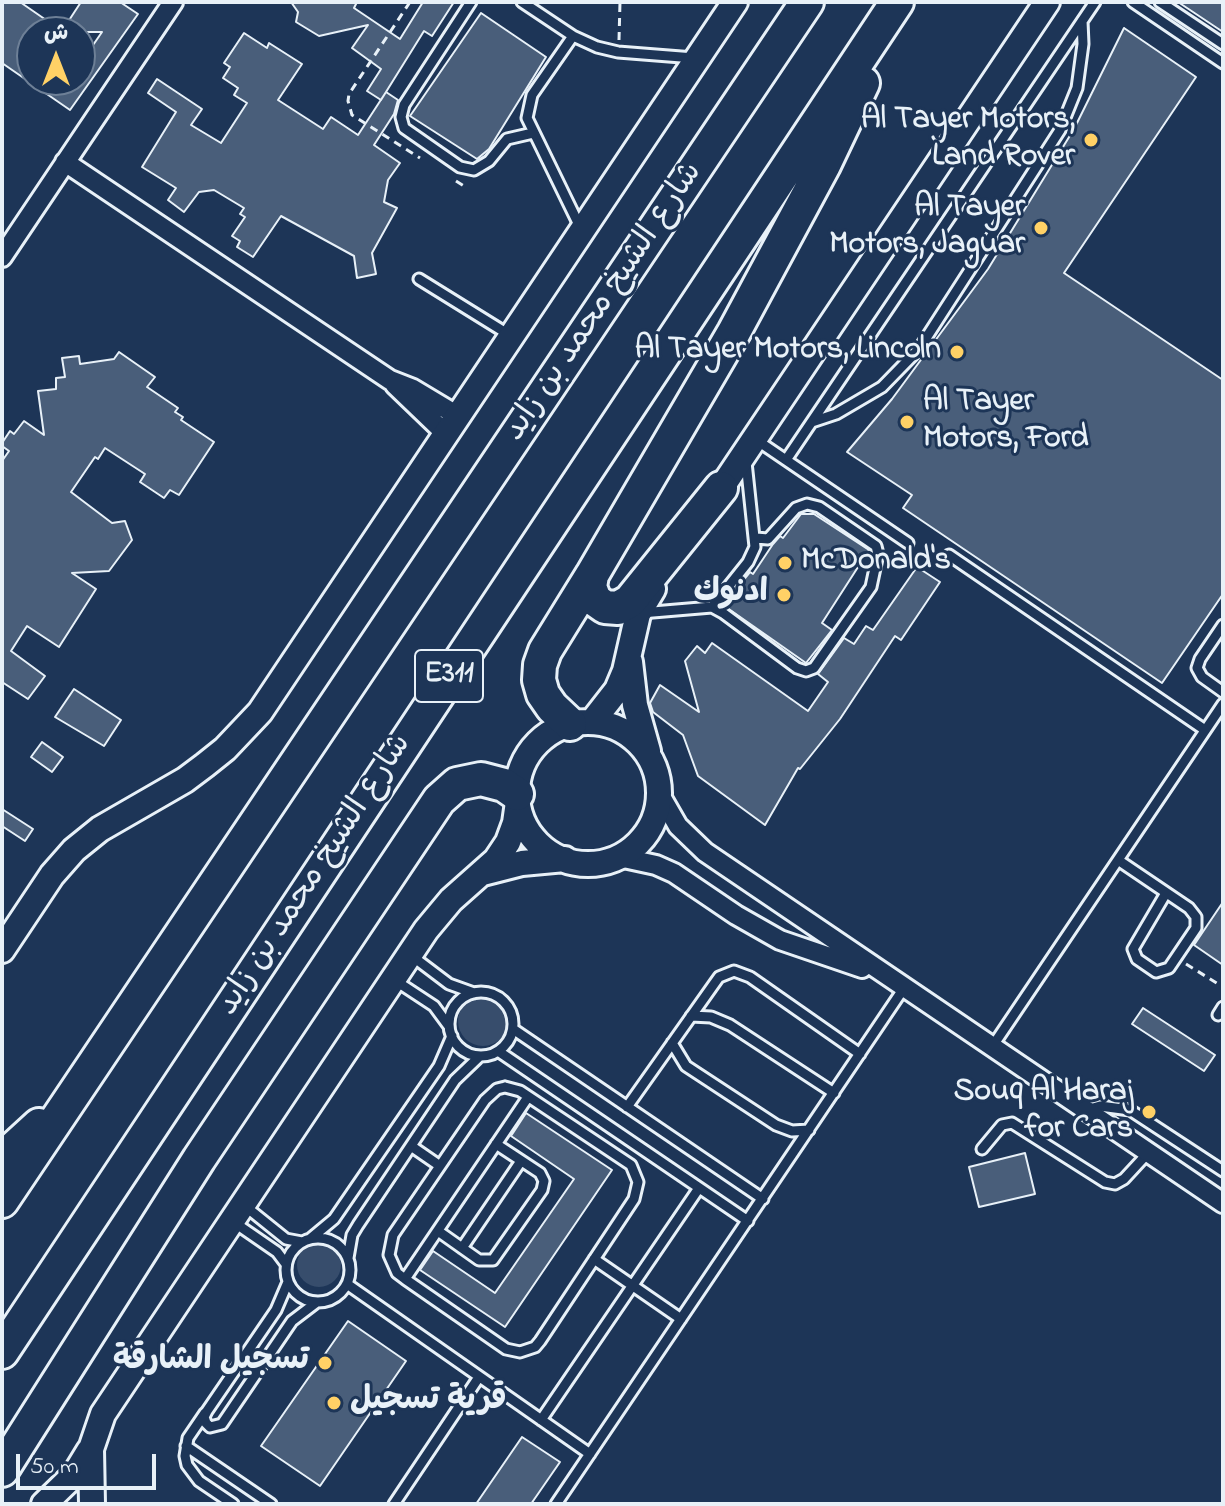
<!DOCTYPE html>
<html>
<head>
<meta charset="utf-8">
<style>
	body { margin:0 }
	#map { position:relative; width:1225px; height:1506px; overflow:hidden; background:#1d3557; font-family:"Indie Flower","Playpen Sans Arabic",sans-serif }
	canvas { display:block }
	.frame { position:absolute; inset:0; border:4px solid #e8f1f8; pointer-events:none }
	.north { position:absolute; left:16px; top:16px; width:80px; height:80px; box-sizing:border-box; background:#1d3557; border:2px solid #6e8097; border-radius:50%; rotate:0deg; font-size:22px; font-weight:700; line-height:32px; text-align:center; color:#e8f1f8 }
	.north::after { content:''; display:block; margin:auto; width:28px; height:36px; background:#ffd166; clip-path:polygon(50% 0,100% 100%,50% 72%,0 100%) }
	.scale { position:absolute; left:16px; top:1454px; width:140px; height:36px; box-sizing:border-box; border:4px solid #e8f1f8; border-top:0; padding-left:10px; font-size:24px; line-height:28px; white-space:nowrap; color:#e8f1f8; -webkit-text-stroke:6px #1d3557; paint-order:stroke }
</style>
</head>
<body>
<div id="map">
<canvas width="1225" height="1506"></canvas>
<div class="frame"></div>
<div class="north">ش</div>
<div class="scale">50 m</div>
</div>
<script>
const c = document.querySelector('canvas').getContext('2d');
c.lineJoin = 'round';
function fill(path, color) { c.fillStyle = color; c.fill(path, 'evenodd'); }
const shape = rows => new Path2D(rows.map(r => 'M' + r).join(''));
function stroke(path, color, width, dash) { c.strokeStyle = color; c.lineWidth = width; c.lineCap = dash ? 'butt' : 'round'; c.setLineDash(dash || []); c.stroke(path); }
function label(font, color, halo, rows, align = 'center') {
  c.font = font + ' "Indie Flower","Playpen Sans Arabic",sans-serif'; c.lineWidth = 6; c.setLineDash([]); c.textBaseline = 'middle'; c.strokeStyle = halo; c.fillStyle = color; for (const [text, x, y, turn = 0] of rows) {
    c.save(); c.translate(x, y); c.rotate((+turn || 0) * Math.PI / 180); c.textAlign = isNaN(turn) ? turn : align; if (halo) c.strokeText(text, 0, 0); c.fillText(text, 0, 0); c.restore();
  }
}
fill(shape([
	'458 1021a25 25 0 1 1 50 0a25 25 0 1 1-50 0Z',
	'297 1265a22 22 0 1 1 44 0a22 22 0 1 1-44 0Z'
]), '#374d6c');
const building = shape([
	[2,2,20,2,62,31,81,2,120,2,138,14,70,110,2,63,2,2],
	[32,32,102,32,80,64,80,80,32,80,32,32],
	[291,2,357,2,354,8,400,39,423,2,454,2,432,36,424,31,381,100,367,91,381,69,352,48,368,25,319,36,296,22,298,12,291,2],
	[1178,2,1223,2,1223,32,1178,2],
	[481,13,546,57,489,149,477,159,410,116,481,13],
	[1124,28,1196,77,1064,273,1223,380,1223,594,1162,683,903,508,912,495,847,452,892,399,988,269,1074,129,1124,28],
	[244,33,267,48,269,43,302,64,278,100,323,129,331,117,358,135,386,92,398,100,394,114,374,145,400,163,388,180,384,202,397,208,372,253,376,274,357,278,354,256,281,216,253,257,237,247,240,241,232,236,245,217,240,214,244,208,214,190,199,192,184,212,168,200,176,188,142,167,176,112,148,93,157,79,202,109,191,125,221,143,247,103,234,95,238,88,223,78,230,67,224,63,244,33],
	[119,352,155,377,147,387,178,408,175,412,183,417,181,420,214,442,179,495,170,490,164,498,140,482,145,474,105,448,98,459,95,457,71,492,112,523,125,521,132,540,109,571,72,573,96,589,59,647,27,626,11,651,45,676,28,699,2,682,2,461,9,451,2,446,2,443,10,431,14,434,24,421,44,435,38,391,56,389,56,378,65,377,62,358,79,356,80,364,114,359,119,352],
	[801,514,814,514,869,550,822,623,832,630,806,663,723,605,750,572,753,574,773,544,780,536,783,538,801,514],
	[917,567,940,582,901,640,895,636,840,719,800,769,798,768,765,825,698,776,683,735,653,712,650,703,660,685,699,712,685,661,697,646,705,653,712,643,808,711,828,682,818,674,844,638,854,644,866,626,873,630,917,567],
	[74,689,121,720,104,746,55,717,74,689],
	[42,742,63,757,52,772,31,757,42,742],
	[2,809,33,829,25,841,2,826,2,809],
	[1223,902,1223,965,1194,945,1223,902],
	[1143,1008,1215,1055,1204,1071,1132,1024,1143,1008],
	[526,1113,612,1170,505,1327,420,1270,433,1251,495,1293,574,1179,511,1136,526,1113],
	[1025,1153,1035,1194,979,1207,969,1167,1025,1153],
	[348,1321,406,1361,320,1486,261,1446,348,1321],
	[522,1437,560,1462,531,1504,476,1504,522,1437]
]);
fill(building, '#495e7a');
stroke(building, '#e8f1f8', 2);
const lane = shape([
	[471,2,404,105,401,117,404,128,460,167,474,170,489,161,507,139,533,133],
	[522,2,573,36,597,47,618,52,694,58],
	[1133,2,1223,63],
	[1160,2,1223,44],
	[573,36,532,95,527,118,580,227],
	[419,279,511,336],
	[812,422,836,414,882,387,919,349,1060,130,1077,88,1083,44,1082,21],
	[755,439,908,543],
	[786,460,1095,2],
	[949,555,1205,730],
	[712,607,748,562,755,547,746,462],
	[641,613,712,607,723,613,797,668,806,671,814,668,871,587,878,554,876,546,819,507,807,504,796,508,768,539,756,538],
	[1223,625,1200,659,1197,668,1202,677,1223,692],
	[1118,860,1189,908,1196,917,1196,928,1169,968,1156,972,1137,959,1133,949,1166,893],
	[412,956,449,984,474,993],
	[396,981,434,1006,448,1025],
	'449 1024a32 32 0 1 1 64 0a32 32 0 1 1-64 0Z',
	[1218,1015,1223,1007],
	[691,1016,711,1017,730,1025,834,1093],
	[513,1029,763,1199],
	[672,1043,686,1066,776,1125,792,1131,809,1130],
	[992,1047,1223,704],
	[498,1051,748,1221],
	[505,1087,520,1091,631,1165,638,1182,634,1199,540,1341,535,1347,520,1352,506,1349,405,1279,397,1273,389,1255,393,1235,485,1100,497,1089,505,1087],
	[627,1107,714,984,719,977,734,971,750,977,860,1054],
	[1086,1110,1100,1106,1130,1110,1223,1171],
	[411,1146,440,1166],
	[982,1149,1002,1125,1012,1123,1105,1182,1115,1184,1124,1179,1148,1153],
	[245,1206,286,1239,302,1242],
	[235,1223,277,1252,286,1264],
	[438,1231,479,1260,493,1260,542,1190,544,1181,540,1173,496,1144],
	'286 1270a32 32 0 1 1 64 0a32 32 0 1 1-64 0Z',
	[310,1239,334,1219,439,1066,452,1036],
	[462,1248,521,1161],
	[348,1258,352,1235,358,1225,455,1080,480,1056],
	[594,1259,681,1319],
	[405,1279,528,1097],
	[288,1282,276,1310,207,1411,204,1417,206,1423,210,1427,222,1424,292,1321,317,1302],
	[347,1284,590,1454],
	[205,1413,188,1438,185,1456,187,1465,199,1481,233,1504],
	[541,1420,699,1188],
	[186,1446,271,1504],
	[394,1504,479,1377],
	[556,1504,904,988]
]);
const street = shape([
	[65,162,390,380,413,389,458,416],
	[2,257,173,2],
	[395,385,446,434],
	[659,793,678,826,705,852,1223,1203],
	[619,857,656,865,674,873,736,915,780,940,862,968]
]);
const secondary = shape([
	[712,502,1047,2],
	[630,662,635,705,648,751],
	[592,722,617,690,625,671,638,614,653,589],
	'517 793a71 71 0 1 1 142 0a71 71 0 1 1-142 0Z',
	[483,873,522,863,565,859],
	[2,950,52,875,74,850,100,829,185,780,205,765,225,749,260,712,735,2],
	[44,1504,75,1474,89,1451],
	[92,1504,91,1449,103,1414,426,930,451,900,496,860,508,842,515,823,518,802]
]);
const highway = shape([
	[592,575,590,587,595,600,605,607,618,608,630,601,721,488],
	[570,724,552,707,543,694,539,680,540,665,545,651,592,575,734,332,824,165,863,83],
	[2,1159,39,1125],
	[2,1201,807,2],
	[2,1352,897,2],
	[2,1470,199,1159,439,800,457,784,481,779,504,785,517,794]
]);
stroke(lane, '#e8f1f8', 15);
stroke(street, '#e8f1f8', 24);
stroke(secondary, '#e8f1f8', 30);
stroke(highway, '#e8f1f8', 38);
stroke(shape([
	[410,2,349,94,348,101,352,115,420,158],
	[619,40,620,2],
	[456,181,467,188],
	[1186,964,1223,987]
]), '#e8f1f8', 3, [8, 6]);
stroke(lane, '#1d3557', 9);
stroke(street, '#1d3557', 18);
stroke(secondary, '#1d3557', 24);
stroke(highway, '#1d3557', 32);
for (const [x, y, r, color] of [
	[1091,140,8,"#ffd166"],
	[1041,228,8,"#ffd166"],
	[957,352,8,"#ffd166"],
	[907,422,8,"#ffd166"],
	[785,563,8,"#ffd166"],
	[784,595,8,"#ffd166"],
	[1149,1112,8,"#ffd166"],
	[325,1363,8,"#ffd166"],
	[334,1403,8,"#ffd166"]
]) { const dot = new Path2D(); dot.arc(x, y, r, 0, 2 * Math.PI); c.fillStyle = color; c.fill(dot); stroke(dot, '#1d3557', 3); }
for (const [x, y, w] of [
	[449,676,68]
]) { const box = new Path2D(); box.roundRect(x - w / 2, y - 26, w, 52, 6); c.fillStyle = '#1d3557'; c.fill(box); stroke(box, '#e8f1f8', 2); }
label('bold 30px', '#e8f1f8', null, [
	["E311",449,676]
]);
label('bold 32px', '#e8f1f8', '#1d3557', [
	["Al Tayer Motors,",1075,122],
	["Land Rover",1075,159],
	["Al Tayer",1025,210],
	["Motors, Jaguar",1025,247],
	["Al Tayer Motors, Lincoln",941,352],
	["Al Tayer",923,404,"left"],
	["Motors, Ford",923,441,"left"],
	["McDonald's",801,563,"left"],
	["ادنوك",768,595],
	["Souq Al Haraj",1133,1094],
	["for Cars",1133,1131],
	["تسجيل الشارقة",309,1363],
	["قرية تسجيل",350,1403,"left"]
], 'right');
label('32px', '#e8f1f8', '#1d3557', [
	["شارع الشيخ محمد بن زايد",605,303,-56],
	["شارع الشيخ محمد بن زايد",316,876,-57]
]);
</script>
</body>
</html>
